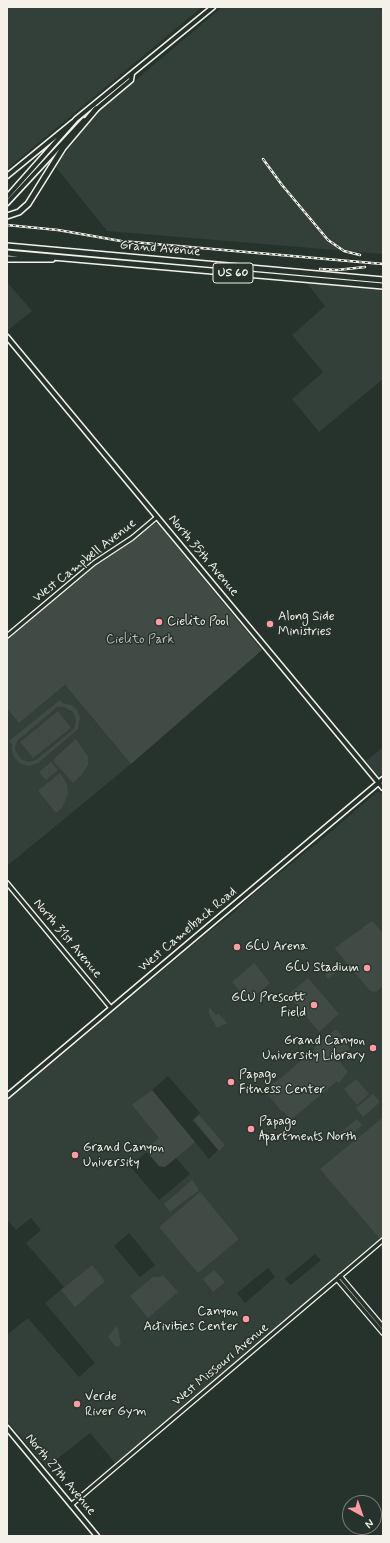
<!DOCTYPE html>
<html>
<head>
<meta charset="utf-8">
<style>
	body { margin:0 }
	#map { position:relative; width:390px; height:1543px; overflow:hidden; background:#26332d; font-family:Mynerve,sans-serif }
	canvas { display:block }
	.frame { position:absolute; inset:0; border:8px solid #f4f1e8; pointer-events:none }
	.north { position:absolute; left:342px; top:1495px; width:40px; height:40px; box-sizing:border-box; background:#26332d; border:1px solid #787f78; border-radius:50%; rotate:140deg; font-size:11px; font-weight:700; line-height:16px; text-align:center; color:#f4f1e8 }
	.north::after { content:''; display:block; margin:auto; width:14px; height:18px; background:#ff9aa2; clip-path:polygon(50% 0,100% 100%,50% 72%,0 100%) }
</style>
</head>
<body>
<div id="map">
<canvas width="390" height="1543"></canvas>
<div class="frame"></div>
<div class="north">N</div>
</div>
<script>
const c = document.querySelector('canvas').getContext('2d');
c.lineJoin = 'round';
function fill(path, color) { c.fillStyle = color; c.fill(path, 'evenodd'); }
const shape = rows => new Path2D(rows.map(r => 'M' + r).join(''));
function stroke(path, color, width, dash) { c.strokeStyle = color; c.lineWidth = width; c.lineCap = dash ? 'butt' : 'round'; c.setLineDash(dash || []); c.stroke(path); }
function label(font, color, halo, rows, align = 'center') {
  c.font = font + ' Mynerve,sans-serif'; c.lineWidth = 3; c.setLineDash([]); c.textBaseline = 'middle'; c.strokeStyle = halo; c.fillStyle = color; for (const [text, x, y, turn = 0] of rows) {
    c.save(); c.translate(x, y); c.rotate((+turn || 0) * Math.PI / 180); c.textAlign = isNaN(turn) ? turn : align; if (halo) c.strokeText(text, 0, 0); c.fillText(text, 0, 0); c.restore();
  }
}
fill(shape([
	[7,7,202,7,7,169],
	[222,7,379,7,383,11,383,254,107,231,55,166,97,113],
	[7,282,32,311,7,331],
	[306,282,375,288,383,291,383,379,319,432,292,399,323,372,292,335,325,306],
	[65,685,131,764,7,866,7,709,19,723],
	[382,748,383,750,383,774,378,776,366,761],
	[377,792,380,792,383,796,383,1117,321,1169,380,1239,334,1277,308,1302,116,1464,90,1433,47,1467,7,1421,7,1335,28,1318,79,1377,95,1363,45,1303,64,1287,26,1243,41,1230,31,1218,16,1230,7,1220,7,1101,211,930,230,916,252,895,327,835],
	[168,1076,200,1113,192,1120,218,1150,209,1159,152,1090],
	[147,1152,159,1166,165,1167,176,1158,190,1174,159,1200,130,1166],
	[129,1233,155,1265,140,1277,114,1246],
	[315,1254,321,1260,291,1285,285,1279],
	[268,1268,275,1277,245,1303,237,1293]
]), '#333f39');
fill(shape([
	[155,523,158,524,262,650,131,764,65,685,19,723,7,709,7,639,95,565,126,545],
	[60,700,62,703,72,705,77,710,80,718,78,729,38,763,29,766,21,764,14,757,12,751,12,744,9,741],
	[57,707,64,707,73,712,76,720,74,729,36,760,29,762,22,760,16,752,15,746,18,740],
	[58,711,71,728,33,758,20,742],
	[76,739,88,757,88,765,82,774,73,783,54,762,55,758],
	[51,762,58,770,46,780,39,772],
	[60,773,67,784,68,794,62,808,56,813,39,792,39,790],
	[372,921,383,933,383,986,376,992,370,991,335,949,336,947],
	[339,960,344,966,328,979,325,975,328,973,327,971],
	[254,963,270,983,249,1001,232,982],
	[308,978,339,1014,319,1032,288,995],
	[209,1007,216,1015,219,1014,227,1023,217,1028,209,1014],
	[335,1030,337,1030,343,1037,342,1039,350,1048,340,1058,340,1062,348,1072,339,1083,337,1081,291,1120,283,1111,282,1112,269,1096,266,1091,268,1088,271,1084,277,1081,315,1049,314,1047],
	[355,1080,357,1080,369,1094,357,1105,344,1089],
	[152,1090,195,1142,165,1167,159,1166,145,1150,159,1138,132,1105],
	[373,1094,380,1102,363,1117,356,1108],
	[199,1115,225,1145,219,1151,194,1120],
	[383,1117,383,1236,380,1239,320,1169],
	[357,1119,362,1125,346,1139,340,1133],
	[192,1180,198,1188,198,1191,170,1212,164,1204],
	[200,1192,239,1239,198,1273,159,1227],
	[92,1265,105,1281,75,1307,61,1290],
	[214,1270,225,1282,213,1292,203,1279],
	[163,1275,178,1292,148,1318,130,1296,153,1277,161,1277],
	[117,1325,121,1345,116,1347,108,1337]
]), '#414b45');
const minor = shape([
	[7,636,94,563,132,538,157,517],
	[7,883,111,1008],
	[340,1276,383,1327],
	[337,1279,383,1333],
	[71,1505,383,1240]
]);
const major = shape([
	[94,111,131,80,132,74],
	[7,176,73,122],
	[7,197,76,119,213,7],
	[7,203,84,120],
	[7,337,383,788],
	[7,1096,383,779],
	[7,1428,97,1536]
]);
const highway = shape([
	[7,216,19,212,28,204,63,148,96,109],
	[7,246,383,280],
	[7,253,383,286],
	[7,259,52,259]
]);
stroke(minor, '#f4f1e8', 6);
stroke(major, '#f4f1e8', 7);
stroke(highway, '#f4f1e8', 8);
stroke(minor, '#26332d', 3.5);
stroke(major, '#26332d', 4);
stroke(highway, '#26332d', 5);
const rail = shape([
	[263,159,282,185,328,240,344,251,360,255],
	[7,225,58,230,121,241,383,264],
	[320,269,337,270,365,267]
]);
stroke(rail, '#f4f1e8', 2.5);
stroke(rail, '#26332d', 1, [3]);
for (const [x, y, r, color] of [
	[159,622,4,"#ff9aa2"],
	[270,624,4,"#ff9aa2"],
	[237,947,4,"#ff9aa2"],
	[367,968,4,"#ff9aa2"],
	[314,1005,4,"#ff9aa2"],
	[373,1048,4,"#ff9aa2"],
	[231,1082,4,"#ff9aa2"],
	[251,1129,4,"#ff9aa2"],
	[75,1155,4,"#ff9aa2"],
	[246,1319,4,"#ff9aa2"],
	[77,1404,4,"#ff9aa2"]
]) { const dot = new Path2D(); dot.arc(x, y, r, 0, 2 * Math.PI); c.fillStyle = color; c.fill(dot); stroke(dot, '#26332d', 1.5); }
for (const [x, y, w] of [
	[233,273,40]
]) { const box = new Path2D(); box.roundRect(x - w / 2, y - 10, w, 20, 3); c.fillStyle = '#26332d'; c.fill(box); stroke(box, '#f4f1e8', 1); }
label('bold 12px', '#f4f1e8', null, [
	["US 60",233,273]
]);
label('13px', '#f4f1e8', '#26332d', [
	["Grand Avenue",160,249,5],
	["North 35th Avenue",203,556,50],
	["West Campbell Avenue",85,561,-38],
	["West Camelback Road",188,930,-40],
	["North 31st Avenue",67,939,50],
	["West Missouri Avenue",221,1365,-40],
	["North 27th Avenue",60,1475,50]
]);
label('13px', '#f4f1e8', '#26332d', [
	["Along Side",278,617],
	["Ministries",278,632],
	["Cielito Pool",167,622],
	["GCU Arena",245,947],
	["GCU Stadium",359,968,"right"],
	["GCU Prescott",306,998,"right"],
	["Field",306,1013,"right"],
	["Grand Canyon",365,1041,"right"],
	["University Library",365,1056,"right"],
	["Papago",239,1075],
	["Fitness Center",239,1090],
	["Papago",259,1122],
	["Apartments North",259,1137],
	["Grand Canyon",83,1148],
	["University",83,1163],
	["Canyon",238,1312,"right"],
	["Activities Center",238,1327,"right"],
	["Verde",85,1397],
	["River Gym",85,1412]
], 'left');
label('13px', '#bebfb7', '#26332d', [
	["Cielito Park",140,640]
]);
</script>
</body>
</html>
